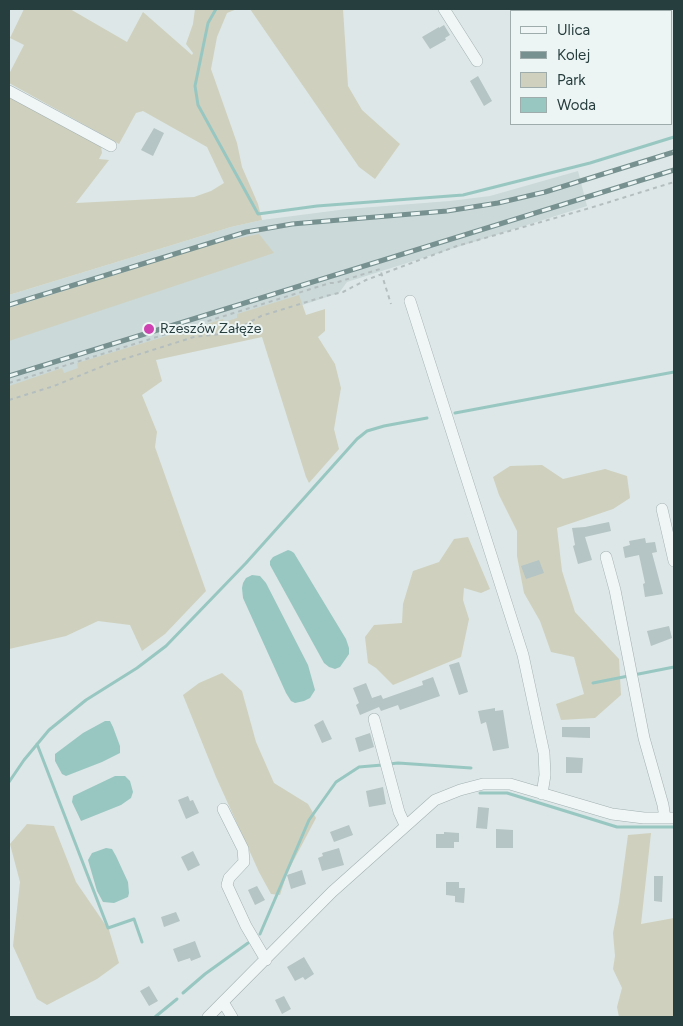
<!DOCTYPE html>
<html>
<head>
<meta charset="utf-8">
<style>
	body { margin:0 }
	#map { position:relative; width:683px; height:1026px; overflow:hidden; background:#dde7e7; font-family:Figtree,sans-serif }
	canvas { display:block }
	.frame { position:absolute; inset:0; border:10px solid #273e3e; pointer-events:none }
	.legend { position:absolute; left:510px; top:10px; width:162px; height:115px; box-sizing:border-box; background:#edf5f4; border:1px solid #9eacab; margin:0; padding:6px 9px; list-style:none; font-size:15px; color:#273e3e }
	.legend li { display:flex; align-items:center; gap:10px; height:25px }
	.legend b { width:25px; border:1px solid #9eacab }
</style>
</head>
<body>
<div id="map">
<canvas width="683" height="1026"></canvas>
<div class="frame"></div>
<ul class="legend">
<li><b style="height:6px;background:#f0f5f6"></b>Ulica</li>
<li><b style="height:6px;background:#779190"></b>Kolej</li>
<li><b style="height:14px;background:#cfd1be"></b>Park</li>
<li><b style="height:14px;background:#98c7c2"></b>Woda</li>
</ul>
</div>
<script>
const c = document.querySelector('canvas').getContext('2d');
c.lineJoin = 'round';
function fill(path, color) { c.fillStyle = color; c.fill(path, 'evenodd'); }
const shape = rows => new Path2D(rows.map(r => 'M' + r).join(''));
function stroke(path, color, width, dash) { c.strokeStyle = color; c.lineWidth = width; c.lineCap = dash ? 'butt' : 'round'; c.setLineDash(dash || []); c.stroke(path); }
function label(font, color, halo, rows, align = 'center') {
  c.font = font + ' Figtree,sans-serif'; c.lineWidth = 4; c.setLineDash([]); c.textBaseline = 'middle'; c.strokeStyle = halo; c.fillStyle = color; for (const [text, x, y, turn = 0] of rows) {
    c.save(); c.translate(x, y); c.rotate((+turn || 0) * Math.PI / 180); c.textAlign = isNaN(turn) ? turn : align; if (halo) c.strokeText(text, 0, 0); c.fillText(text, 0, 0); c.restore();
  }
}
fill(shape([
	[578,171,587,206,347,282,339,293,9,401,9,295,231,227,262,220,347,209,450,201,490,196]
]), '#cbd9d9');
fill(shape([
	[24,9,70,9,127,42,143,12,192,55,193,53,186,44,193,24,195,9,237,9,227,13,217,37,211,69,237,143,242,167,258,204,262,220,231,227,9,295,9,95,101,146,102,153,99,159,109,160,76,203,194,197,211,191,224,183,207,147,143,111,136,113,119,144,9,83,9,74,24,45,10,38],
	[250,9,343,9,348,86,362,110,400,144,375,179,359,167],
	[259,234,274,253,9,341,9,308,220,242],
	[299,295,306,315,325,309,325,331,318,337,335,364,341,388,334,429,339,449,309,483,306,477,262,337,156,360,162,381,142,395,157,432,155,447,206,591,165,634,142,651,130,625,98,621,66,636,9,649,9,386,62,368,64,373,78,368,77,363,223,319,224,322,237,318,237,314],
	[542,465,563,479,605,469,627,476,630,498,613,509,557,528,562,571,575,612,619,659,621,695,595,718,561,720,556,704,584,694,574,657,551,652,540,621,524,593,517,556,517,531,499,495,493,477,510,466],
	[468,537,490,589,481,593,464,588,463,600,469,619,461,657,393,685,376,668,368,663,365,637,374,625,402,623,403,604,413,571,439,562,454,539],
	[222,673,242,691,256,742,274,783,308,804,316,818,287,873,280,895,271,894,259,872,216,777,183,695,199,683],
	[27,824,54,826,76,882,109,930,119,963,97,979,47,1005,37,999,13,946,20,882,10,844],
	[651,833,641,924,674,918,674,1017,619,1017,617,1007,622,988,613,969,615,956,613,933,619,902,628,835]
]), '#cfd1be');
fill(shape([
	[288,550,291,551,294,553,346,639,349,648,349,654,340,667,335,669,329,667,324,663,270,565,270,561,273,557],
	[252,575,260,576,266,583,308,665,315,690,310,698,304,701,295,703,291,701,286,693,243,598,242,588,243,583,246,578],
	[105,721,110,721,113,727,120,746,120,753,102,762,66,776,62,774,55,761,55,754,83,733],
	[115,776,125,776,130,781,133,792,131,798,121,805,81,821,72,802,73,796],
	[106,848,112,849,116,856,128,882,129,893,128,897,114,903,103,902,97,891,88,860,92,853]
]), '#98c7c2');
stroke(shape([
	[216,9,208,23,195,86,198,105,258,214,317,206,463,195,590,163,674,137],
	[455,413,674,372],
	[593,683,674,667],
	[37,744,108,928,134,919,142,942],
	[389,764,398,763,471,768],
	[9,782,24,760,49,730,86,700,137,668,166,646,246,563,357,439,367,431,384,426,427,418],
	[480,793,507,793,617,827,674,827],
	[260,934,309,820,336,782,359,767,382,765],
	[183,993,205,974,248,943],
	[155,1017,177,999]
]), '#98c7c2', 3);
fill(shape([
	[444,25,450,35,445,38,446,40,430,49,422,37,439,27,439,28],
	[478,76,492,101,484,106,470,81],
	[154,128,164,133,153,156,141,150],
	[609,522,611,531,585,537,592,560,578,564,573,546,575,545,572,528,585,527],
	[645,538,646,543,655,542,657,552,652,553,663,594,645,597,643,584,645,583,639,555,625,558,623,547,630,545,629,541],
	[539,560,544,573,526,579,521,566],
	[669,626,672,638,651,646,647,631],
	[459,662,468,692,459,695,449,665],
	[433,677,440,696,400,710,398,705,381,711,379,707,360,715,356,705,359,703,353,688,366,683,372,698,381,695,383,699,423,685,422,681],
	[495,708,495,711,503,710,509,748,493,751,486,722,481,724,478,711],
	[323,720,332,739,322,743,314,725],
	[562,727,590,727,590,738,562,737],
	[370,733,374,747,359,752,355,738],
	[566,757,583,758,582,773,566,773],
	[383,787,386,804,369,807,366,791],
	[188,796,190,801,193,800,199,813,186,819,178,800],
	[478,807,489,808,487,829,476,828],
	[349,825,353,835,334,842,330,832],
	[496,829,513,830,513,848,496,848],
	[444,832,459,833,459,842,454,842,454,848,436,848,436,834,444,834],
	[339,848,344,865,322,871,318,858,323,856,322,853],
	[193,851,200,865,188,871,181,857],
	[302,870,306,884,291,889,287,875],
	[654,876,663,876,662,902,654,901],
	[446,882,459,882,459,888,465,888,464,903,455,902,455,896,446,895],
	[257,886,265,900,255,905,248,890],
	[176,912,180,921,164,927,161,917],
	[195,941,201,957,191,961,190,958,178,962,173,949],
	[304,957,314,974,305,980,303,977,295,981,287,967],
	[149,986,158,1001,149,1006,140,991],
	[284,996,291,1009,282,1014,275,1000]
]), '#b5c4c4');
const minor = shape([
	[444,9,477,61],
	[9,91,111,146],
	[410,301,523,655,544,753,545,775,542,794],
	[662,509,674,561],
	[606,557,615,590,644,738,663,805,665,818],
	[374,719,399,812,405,825],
	[223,809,243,849,244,862,229,878,227,885,246,926,266,960],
	[223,1002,232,1017],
	[208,1017,332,892,435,800,460,790,483,784,510,784,612,814,644,818,674,818]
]);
stroke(minor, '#a3b1b1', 12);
stroke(shape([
	[9,383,330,283,335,283,380,269,391,304],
	[9,400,54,386,108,364,194,337,230,333,261,316,326,296,343,292,366,280,457,246,590,208,674,182]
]), '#b4bebf', 2, [4, 4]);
stroke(minor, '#f0f5f6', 11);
const rail = shape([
	[9,305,246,232,292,224,447,211,498,203,545,192,674,152],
	[9,376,674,170]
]);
stroke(rail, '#779190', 5);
stroke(rail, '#edf5f4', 3, [9]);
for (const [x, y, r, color] of [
	[149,329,6,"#cd41b0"]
]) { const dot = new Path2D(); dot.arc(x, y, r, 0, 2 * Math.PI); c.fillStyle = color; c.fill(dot); stroke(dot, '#edf5f4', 2); }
label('14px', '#273e3e', '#edf5f4', [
	["Rzeszów Załęże",160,329]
], 'left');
</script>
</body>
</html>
